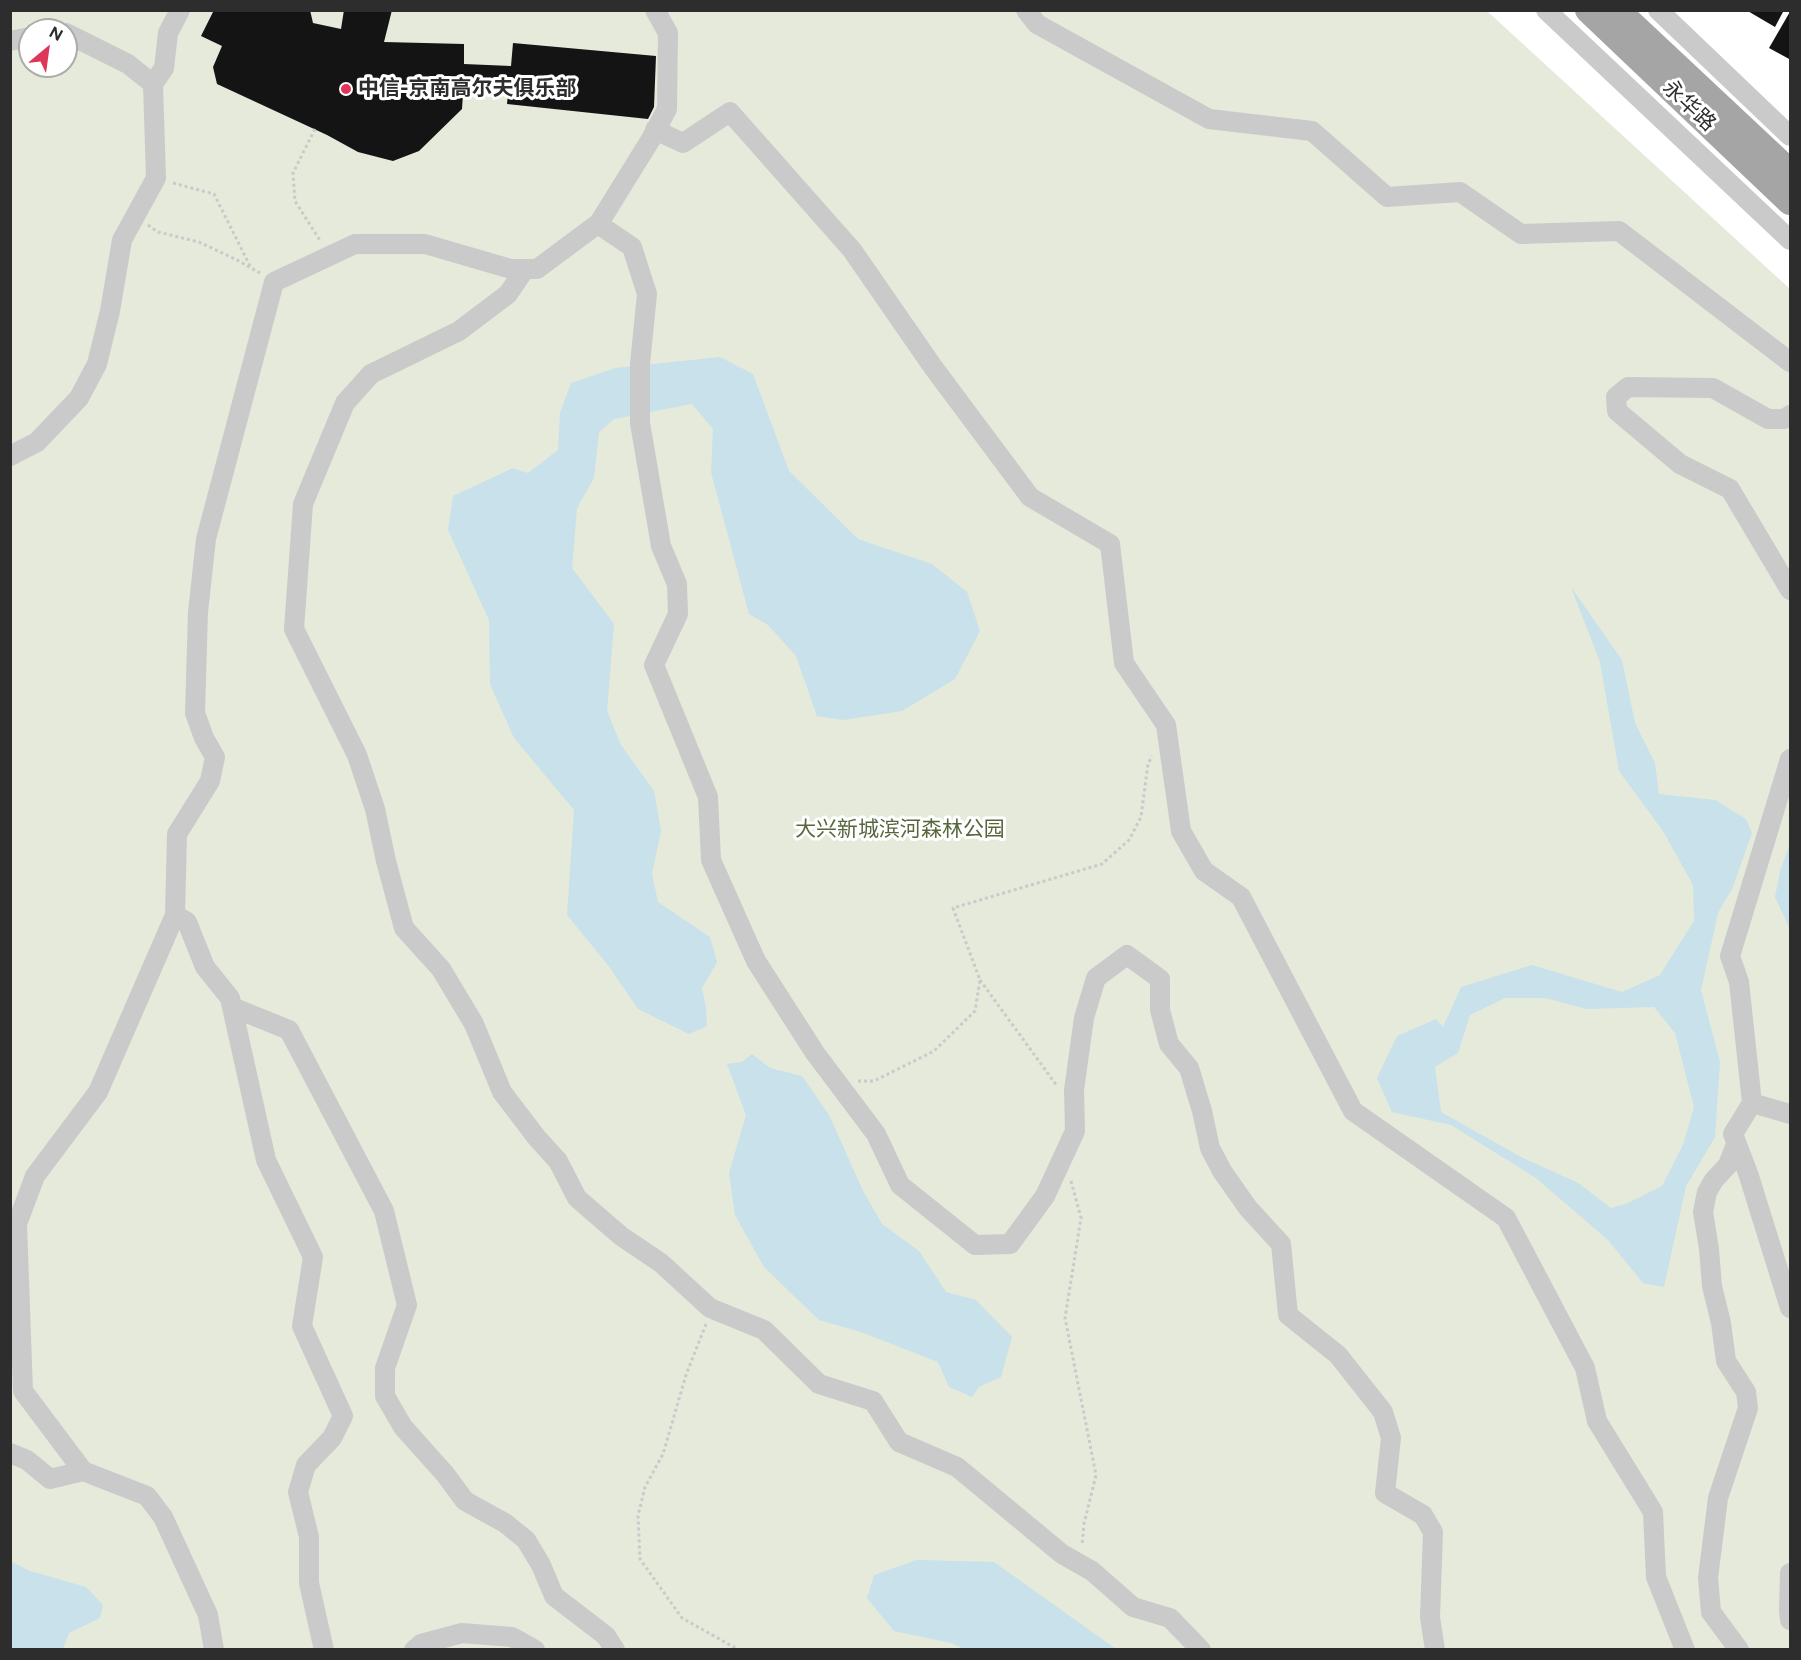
<!DOCTYPE html>
<html>
<head>
<meta charset="utf-8">
<style>
	body { margin:0 }
	#map { position:relative; width:1801px; height:1660px; overflow:hidden; background:#fff; font-family:Figtree,sans-serif }
	canvas { display:block }
	.frame { position:absolute; inset:0; border:12px solid #2d2d2d; pointer-events:none }
	.north { position:absolute; left:18px; top:18px; width:60px; height:60px; box-sizing:border-box; background:#fff; border:2px solid #ababab; border-radius:50%; rotate:29deg; font-size:16px; font-weight:700; line-height:24px; text-align:center; color:#2d2d2d }
	.north::after { content:''; display:block; margin:auto; width:21px; height:27px; background:#de3559; clip-path:polygon(50% 0,100% 100%,50% 72%,0 100%) }
</style>
</head>
<body>
<div id="map">
<canvas width="1801" height="1660"></canvas>
<div class="frame"></div>
<div class="north">N</div>
</div>
<script>
const c = document.querySelector('canvas').getContext('2d');
c.lineJoin = 'round';
function fill(path, color) { c.fillStyle = color; c.fill(path, 'evenodd'); }
const shape = rows => new Path2D(rows.map(r => 'M' + r).join(''));
function stroke(path, color, width, dash) { c.strokeStyle = color; c.lineWidth = width; c.lineCap = dash ? 'butt' : 'round'; c.setLineDash(dash || []); c.stroke(path); }
function label(font, color, halo, rows, align = 'center') {
  c.font = font + ' Figtree,"Noto Sans SC",sans-serif'; c.lineWidth = 6; c.setLineDash([]); c.textBaseline = 'middle'; c.strokeStyle = halo; c.fillStyle = color; for (const [text, x, y, turn = 0] of rows) {
    c.save(); c.translate(x, y); c.rotate((+turn || 0) * Math.PI / 180); c.textAlign = isNaN(turn) ? turn : align; if (halo) c.strokeText(text, 0, 0); c.fillText(text, 0, 0); c.restore();
  }
}
fill(shape([
	[11,11,1487,11,1790,289,1790,1649,11,1650],
	[30,30,66,30,66,66,30,66]
]), '#e5eadb');
fill(shape([
	[720,357,753,374,789,471,858,539,932,564,967,592,980,631,955,679,902,711,843,720,817,716,796,656,768,625,749,614,711,472,713,429,692,404,614,419,599,432,594,478,577,508,572,568,614,624,607,711,621,745,654,791,661,831,652,874,658,902,710,937,717,962,702,988,706,1008,707,1026,689,1034,638,1009,608,965,567,915,574,810,514,738,490,684,489,620,448,530,453,496,513,468,528,473,558,450,560,413,571,383,615,368],
	[1571,587,1622,660,1635,723,1655,763,1659,794,1715,800,1746,819,1752,833,1732,889,1718,913,1701,990,1720,1062,1715,1137,1686,1186,1664,1287,1643,1283,1608,1240,1536,1178,1451,1125,1392,1112,1377,1078,1397,1036,1436,1019,1443,1027,1461,987,1532,965,1622,992,1660,975,1694,921,1693,885,1663,831,1619,771,1600,662],
	[1505,998,1545,998,1587,1009,1654,1007,1675,1033,1694,1107,1683,1145,1662,1186,1626,1204,1611,1208,1578,1183,1521,1157,1441,1112,1435,1067,1458,1053,1470,1015],
	[1790,844,1790,929,1775,897,1780,871],
	[752,1054,770,1068,802,1076,829,1115,863,1191,882,1224,919,1251,946,1292,976,1300,1012,1337,1001,1377,979,1387,972,1397,949,1387,938,1362,861,1332,819,1320,764,1267,735,1215,729,1173,746,1115,727,1064,742,1062],
	[917,1560,994,1562,1116,1649,964,1649,951,1643,894,1631,867,1598,874,1575],
	[10,1561,30,1571,86,1587,103,1605,100,1618,69,1633,63,1649,11,1649]
]), '#c8e1ea');
fill(shape([
	[214,10,310,10,313,23,341,29,344,10,392,10,384,42,464,44,464,64,511,66,513,43,656,56,654,107,648,119,507,104,508,94,463,94,462,109,419,151,393,161,358,152,327,135,217,84,213,67,222,46,201,36],
	[1746,10,1784,10,1775,27],
	[1791,10,1791,60,1769,48]
]), '#141414');
stroke(shape([
	[315,129,293,173,295,201,321,242],
	[173,183,214,194,251,268],
	[148,225,158,232,199,242,237,260,260,273],
	[980,980,1057,1086],
	[858,1081,874,1081,934,1051,975,1011,980,980,953,908,1102,864,1129,840,1141,817,1148,764,1152,756],
	[1071,1181,1081,1218,1065,1318,1096,1475,1084,1524,1082,1545],
	[706,1324,686,1375,663,1454,645,1487,638,1516,640,1559,682,1618,739,1650]
]), '#cacaca', 3, [3, 3]);
stroke(shape([
	[1026,10,1037,24,1209,119,1312,131,1387,197,1460,192,1521,234,1619,231,1790,362],
	[1546,10,1790,240],
	[1658,10,1790,136],
	[10,41,30,37],
	[153,84,164,68,168,33,180,10],
	[655,130,683,143,730,112,852,250,933,367,1030,497,1110,544,1124,663,1166,725,1181,831,1204,871,1241,897,1353,1111,1506,1218,1585,1368,1597,1421,1653,1512,1656,1577,1685,1650],
	[598,224,632,247,647,294,640,364,640,423,661,546,677,584,678,614,654,665,708,797,711,860,756,961,815,1053,876,1134,900,1185,975,1245,1010,1244,1045,1196,1075,1131,1074,1090,1084,1018,1096,978,1127,955,1160,979,1160,1010,1169,1044,1189,1068,1202,1111,1210,1148,1222,1171,1248,1208,1281,1244,1288,1315,1338,1355,1383,1412,1391,1438,1385,1493,1423,1515,1433,1532,1430,1617,1435,1650],
	[525,269,508,294,459,331,371,374,345,403,303,504,294,629,357,755,375,809,386,861,404,928,441,969,474,1024,502,1092,537,1138,558,1161,577,1198,621,1236,661,1263,710,1308,764,1330,819,1384,873,1401,899,1442,957,1467,1062,1554,1092,1571,1133,1607,1170,1618,1201,1650],
	[1790,415,1784,419,1768,419,1713,388,1628,387,1616,397,1617,411,1680,464,1730,489,1790,590],
	[10,456,37,442,79,398,97,364,110,311,122,240,156,178,153,84,128,64,66,33],
	[1790,759,1730,956,1739,982,1752,1103,1733,1134,1748,1173,1790,1308],
	[175,915,187,922,205,967,230,998,266,1160,313,1257,302,1326,343,1416,332,1438,306,1465,298,1492,309,1537,309,1583,324,1650],
	[232,1007,289,1030,384,1211,407,1305,385,1368,385,1396,403,1427,445,1474,465,1501,505,1523,526,1540,541,1565,554,1596,606,1636,615,1650],
	[1752,1103,1790,1114],
	[1736,1144,1728,1165,1714,1180,1707,1192,1703,1212,1709,1249,1712,1286,1721,1323,1726,1361,1746,1392,1748,1408,1718,1498,1708,1578,1711,1612,1739,1650],
	[10,1453,27,1460,50,1479,83,1471],
	[1790,1573,1789,1611,1790,1620],
	[214,1650,208,1615,163,1517,147,1496,83,1471,23,1391,17,1224,35,1176,98,1092,175,915,177,834,210,781,215,757,204,738,195,713,198,612,206,539,274,282,355,244,425,244,511,269,537,269,599,223,651,139,667,109,668,33,655,10],
	[414,1650,421,1644,462,1633,512,1637,535,1650]
]), '#cacaca', 20);
stroke(shape([
	[1588,10,1790,202],
	[1617,10,1790,172]
]), '#a5a5a5', 26);
for (const [x, y, r, color] of [
	[346,89,6,"#de3559"]
]) { const dot = new Path2D(); dot.arc(x, y, r, 0, 2 * Math.PI); c.fillStyle = color; c.fill(dot); stroke(dot, '#fff', 2); }
label('bold 21px', '#2d2d2d', '#fff', [
	["中信-京南高尔夫俱乐部",358,89]
], 'left');
label('21px', '#2d2d2d', '#fff', [
	["永华路",1689,106,43]
]);
label('21px', '#56673c', '#fff', [
	["大兴新城滨河森林公园",900,830]
]);
</script>
</body>
</html>
